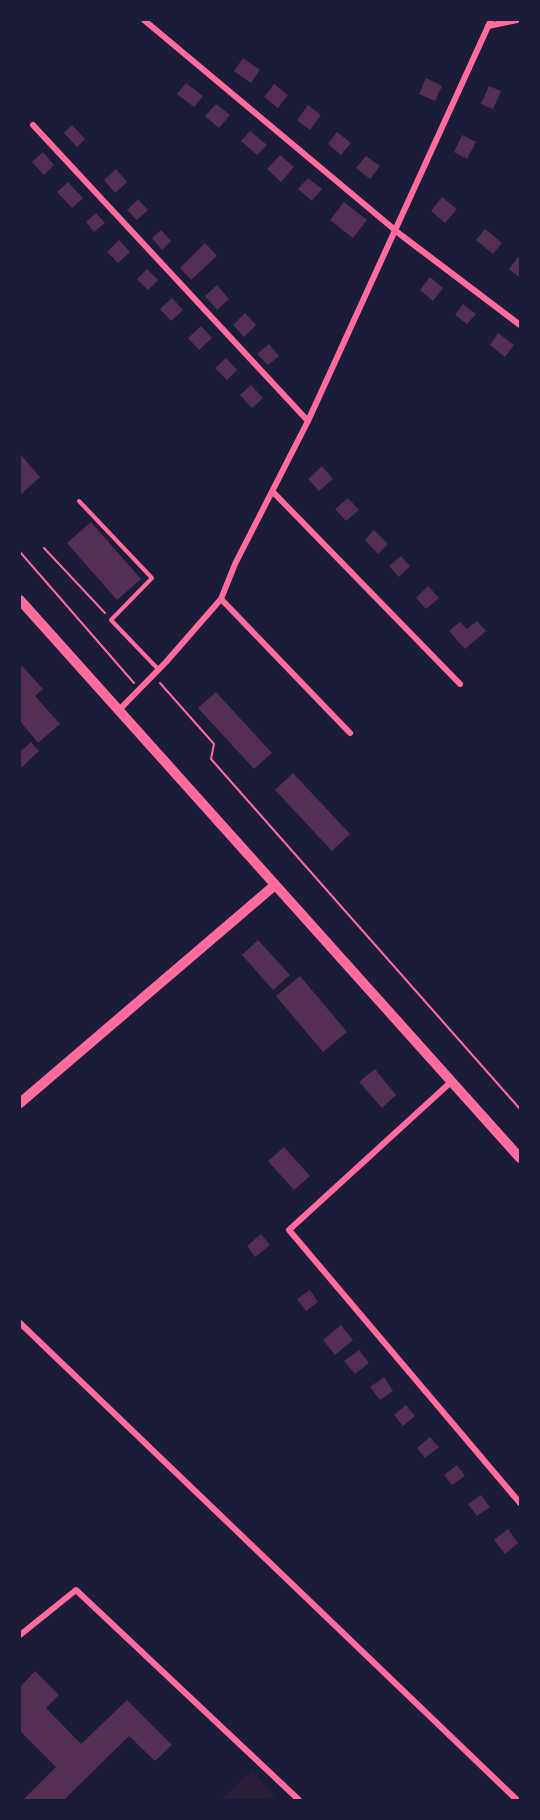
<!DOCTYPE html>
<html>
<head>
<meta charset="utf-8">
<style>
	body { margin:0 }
	#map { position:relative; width:540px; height:1820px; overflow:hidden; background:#1b1b3a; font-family:"PT Sans",sans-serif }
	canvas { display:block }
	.frame { position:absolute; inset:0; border:21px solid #1b1b3a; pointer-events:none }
</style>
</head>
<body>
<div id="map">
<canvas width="540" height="1820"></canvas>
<div class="frame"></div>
</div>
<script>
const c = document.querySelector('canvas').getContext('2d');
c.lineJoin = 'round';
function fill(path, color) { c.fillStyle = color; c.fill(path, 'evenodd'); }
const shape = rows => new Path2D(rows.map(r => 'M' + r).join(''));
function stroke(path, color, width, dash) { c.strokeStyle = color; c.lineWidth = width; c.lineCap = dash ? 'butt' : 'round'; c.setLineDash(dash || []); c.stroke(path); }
fill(shape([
	[252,1771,278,1800,220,1800]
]), '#2a1e3b');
fill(shape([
	[243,58,260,70,251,83,234,71],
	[426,78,442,86,435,101,419,94],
	[186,83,203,96,194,107,177,94],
	[274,84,288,95,278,108,264,97],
	[489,86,501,91,493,109,481,104],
	[216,104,230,115,219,128,205,116],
	[308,105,321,115,310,130,297,120],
	[72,125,85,139,77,147,64,133],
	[250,131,267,145,257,155,241,141],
	[337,132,351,143,341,155,328,144],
	[462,135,476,142,467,159,454,152],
	[43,152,54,165,44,175,32,162],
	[280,155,294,167,281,182,267,169],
	[366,156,380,166,370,179,356,168],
	[116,169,127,182,115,193,104,180],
	[308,178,322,189,312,201,298,189],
	[68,182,83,198,72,208,57,192],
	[442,197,457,209,445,223,431,211],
	[138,199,148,210,137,220,127,210],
	[344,202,367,220,353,238,330,220],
	[96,213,105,223,94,232,86,222],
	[485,229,502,243,493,254,476,240],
	[161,230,171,241,162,250,152,238],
	[119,240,130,252,118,263,107,252],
	[205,243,217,256,191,280,180,268],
	[518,257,520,259,520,278,509,269],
	[147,269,158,280,148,290,137,279],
	[430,277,443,288,433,301,420,290],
	[217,285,229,299,217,310,205,296],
	[172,298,183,310,171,321,160,309],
	[463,304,476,314,467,324,455,315],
	[245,313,256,325,244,337,233,325],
	[201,326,212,338,199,350,188,338],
	[498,333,514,345,505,357,490,345],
	[269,344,279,356,268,365,257,354],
	[226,358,237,370,227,380,215,368],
	[251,385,263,398,252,408,240,395],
	[20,454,40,477,21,494,20,492],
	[322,466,333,479,319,491,308,479],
	[348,498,359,510,346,521,335,509],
	[91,522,141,579,117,600,67,543],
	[374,530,388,544,378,554,365,540],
	[401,556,410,566,399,577,389,566],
	[428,586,439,598,426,609,416,598],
	[477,621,486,631,465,649,449,631,460,622,467,629],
	[22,666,43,689,35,696,60,724,38,743,20,721,20,668],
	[216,692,272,753,254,769,198,708],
	[31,742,39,751,20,769,20,752],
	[293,773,350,834,332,851,275,790],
	[258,940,290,975,273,990,242,955],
	[300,976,347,1032,323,1052,276,996],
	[375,1069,396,1095,382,1108,359,1082],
	[284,1147,310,1176,294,1190,268,1161],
	[261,1234,270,1245,255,1257,247,1246],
	[310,1290,318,1302,306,1311,297,1299],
	[341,1325,353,1340,335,1355,323,1340],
	[359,1350,369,1363,355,1374,344,1361],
	[384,1377,393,1391,380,1400,370,1387],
	[406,1405,415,1416,403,1426,394,1415],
	[430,1437,439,1447,425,1458,417,1448],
	[457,1465,465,1476,452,1485,444,1475],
	[481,1495,490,1507,477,1516,468,1504],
	[508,1529,518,1543,505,1554,494,1540],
	[35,1671,59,1695,46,1708,81,1744,127,1700,172,1745,155,1761,129,1736,66,1798,68,1800,27,1800,25,1798,56,1767,20,1731,20,1687]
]), '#542f53');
stroke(shape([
	[44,548,105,613],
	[20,552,134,683],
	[160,683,214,744,211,759,520,1109]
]), '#ff6b9d', 2);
stroke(shape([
	[79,501,152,578,111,620,158,669]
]), '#ff6b9d', 4);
stroke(shape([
	[144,20,401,235,520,325],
	[488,26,517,20],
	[33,125,308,421],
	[273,492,460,684],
	[221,599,350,733],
	[119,710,166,662,221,599,235,564,308,421,491,20],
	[452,1081,289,1230,520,1503],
	[20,1323,517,1800],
	[20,1635,76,1590,299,1800]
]), '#ff6b9d', 6);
stroke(shape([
	[20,600,520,1158],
	[20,1103,275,885]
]), '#ff6b9d', 10);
</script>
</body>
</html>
